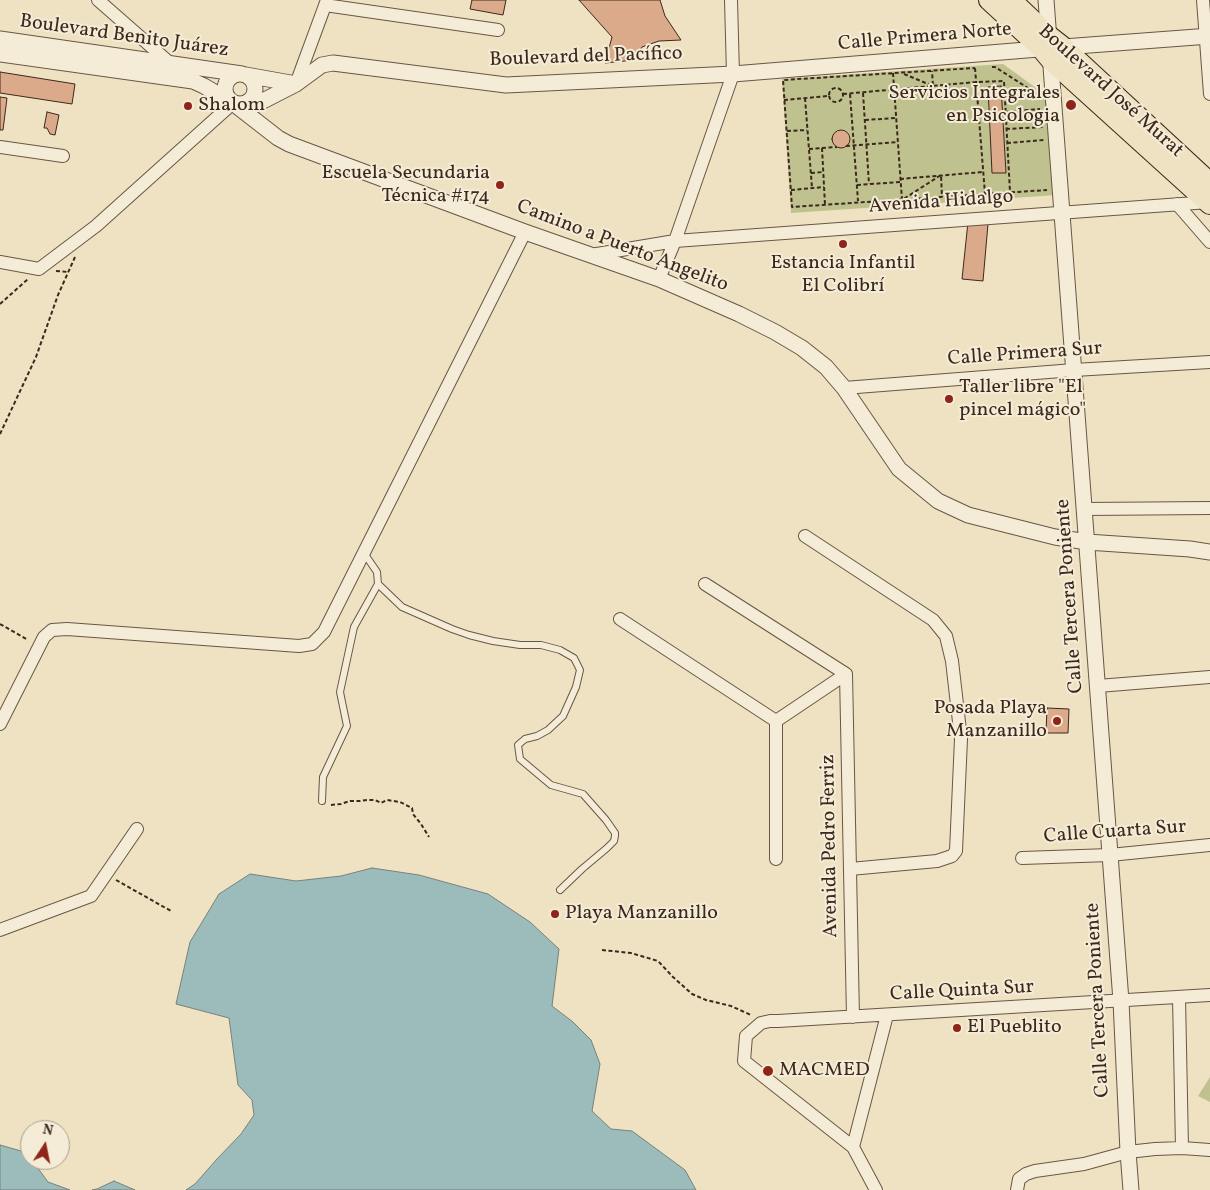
<!DOCTYPE html>
<html>
<head>
<meta charset="utf-8">
<style>
	body { margin:0 }
	#map { position:relative; width:1210px; height:1190px; overflow:hidden; background:#eee2c2; font-family:Vollkorn,serif }
	canvas { display:block }
	.north { position:absolute; left:20px; top:1120px; width:50px; height:50px; box-sizing:border-box; background:#f4ecd7; border:1px solid #ab9e8d; border-radius:50%; rotate:11deg; font-size:14px; font-weight:700; line-height:20px; text-align:center; color:#3d281d }
	.north::after { content:''; display:block; margin:auto; width:18px; height:22px; background:#8f2418; clip-path:polygon(50% 0,100% 100%,50% 72%,0 100%) }
</style>
</head>
<body>
<div id="map">
<canvas width="1210" height="1190"></canvas>
<div class="north">N</div>
</div>
<script>
const c = document.querySelector('canvas').getContext('2d');
c.lineJoin = 'round';
function fill(path, color) { c.fillStyle = color; c.fill(path, 'evenodd'); }
const shape = rows => new Path2D(rows.map(r => 'M' + r).join(''));
function stroke(path, color, width, dash) { c.strokeStyle = color; c.lineWidth = width; c.lineCap = dash ? 'butt' : 'round'; c.setLineDash(dash || []); c.stroke(path); }
function label(font, color, halo, rows, align = 'center') {
  c.font = font + ' Vollkorn,serif'; c.lineWidth = 4; c.setLineDash([]); c.textBaseline = 'middle'; c.strokeStyle = halo; c.fillStyle = color; for (const [text, x, y, turn = 0] of rows) {
    c.save(); c.translate(x, y); c.rotate((+turn || 0) * Math.PI / 180); c.textAlign = isNaN(turn) ? turn : align; if (halo) c.strokeText(text, 0, 0); c.fillText(text, 0, 0); c.restore();
  }
}
fill(shape([
	[1003,64,1050,98,1057,195,791,213,782,79],
	[1210,1077,1210,1102,1198,1096]
]), '#bfc28f');
const water = shape([
	[372,868,419,875,488,894,530,922,559,949,552,1006,573,1022,591,1040,600,1064,592,1111,611,1129,632,1131,685,1170,696,1190,186,1190,195,1184,217,1159,241,1134,254,1115,252,1100,238,1085,229,1018,176,1004,190,942,219,894,250,874,296,881,341,876,372,868],
	[0,1145,28,1153,30,1157,30,1160,32,1160,48,1182,70,1190,0,1190,0,1145],
	[114,1181,135,1190,92,1190,97,1189,114,1181]
]);
fill(water, '#9cbcbb');
stroke(water, '#76817c', 1);
const building = shape([
	[472,0,506,0,503,15,470,9,472,0],
	[579,0,660,0,665,16,681,40,659,41,642,47,634,60,605,63,612,37,579,0],
	[0,72,75,84,72,104,0,93,0,72],
	[1001,86,1006,173,992,173,988,87,1001,86],
	[0,97,7,98,3,130,0,130,0,97],
	[47,112,59,115,55,135,50,134,47,128,44,128,47,112],
	'832 139a9 9 0 1 1 18 0a9 9 0 1 1-18 0Z',
	[968,222,988,224,983,281,962,279,968,222],
	[1047,708,1069,709,1068,733,1046,733,1047,708]
]);
fill(building, '#dbaa8a');
stroke(building, '#3d281d', 1);
const service = shape([
	[378,584,402,607,452,629,469,635,493,641,520,645,541,645,560,650,574,658,580,670,576,687,563,716,548,730,537,736,525,739,518,745,520,759,551,785,583,794,606,820,615,833,615,836,614,841,607,848,582,869,560,890],
	[322,801,323,777,347,726,340,692,354,627,378,584,377,572,364,553]
]);
const minor = shape([
	[98,0,171,64],
	[1203,0,1210,94],
	[325,5,498,30],
	[296,84,327,0],
	[0,147,63,156],
	[1177,204,1210,242],
	[591,255,675,241,1209,202],
	[0,262,39,269,96,226,233,103],
	[659,279,675,241,733,74,731,0],
	[844,388,1074,370,1210,362],
	[1084,509,1210,508],
	[805,536,933,620,946,636,952,661,961,739,956,851,952,856,937,861,850,869],
	[705,584,846,674],
	[620,619,776,721],
	[846,674,853,1017],
	[1098,686,1210,677],
	[776,721,776,859],
	[776,721,846,674],
	[0,724,44,637,52,630,67,629,299,646,312,644,324,632,525,232],
	[1022,858,1110,855,1210,845],
	[0,930,91,896,137,829],
	[1179,997,1182,1148],
	[853,1147,887,1015],
	[876,1190,853,1147,744,1061,746,1036,761,1023,770,1021,778,1021,1210,995],
	[1017,1190,1019,1179,1026,1174,1035,1171,1084,1164,1128,1152,1155,1149,1182,1148,1210,1150]
]);
const tertiary = shape([
	[1046,0,1121,1001,1128,1152,1131,1190],
	[0,39,242,74],
	[0,54,193,81,204,86,231,102],
	'225 89a15 15 0 1 1 30 0a15 15 0 1 1-30 0Z',
	[246,75,296,84],
	[233,103,278,138,289,144,525,232,659,279,739,314,775,332,802,348,826,367,844,388,899,469,938,501,968,515,1055,537,1087,542,1190,549,1210,552],
	[240,105,255,105,296,84,322,65,333,63,506,85,733,74,1063,47,1210,36]
]);
const trunk = shape([
	[989,0,1041,48,1051,60,1210,204],
	[1011,0,1049,36,1063,47,1210,183]
]);
stroke(service, '#695646', 8);
stroke(minor, '#695646', 14);
stroke(tertiary, '#695646', 17);
stroke(trunk, '#3d281d', 22);
stroke(shape([
	[992,67,995,67,1039,95],
	[975,68,985,194,792,207,783,80,975,68],
	[893,73,902,200,941,175,942,197],
	[904,74,933,86,932,71],
	'829 95a7 7 0 1 1 14 0a7 7 0 1 1-14 0Z',
	[863,93,869,184],
	[843,94,976,82,1004,81,1010,192],
	[850,94,858,201],
	[805,98,812,188],
	[784,100,828,96],
	[1005,112,1040,109],
	[865,120,896,118],
	[1006,129,1044,127],
	[787,131,807,130],
	[1007,143,1044,140],
	[846,146,898,142],
	[822,148,825,205],
	[809,149,837,147],
	[811,173,823,172],
	[900,179,983,172],
	[857,185,900,182],
	[791,190,824,187],
	[985,194,1047,190],
	[56,271,68,272],
	[0,304,28,279],
	[0,434,36,357,58,295,75,257],
	[0,624,28,640],
	[331,805,341,804,350,801,360,801,367,800,375,800,381,803,387,800,400,802,412,808,413,814,421,824,429,837],
	[116,880,171,911],
	[602,950,631,953,658,961,673,977,692,994,706,1000,731,1006,751,1015]
]), '#3d281d', 2, [4, 2.5]);
stroke(service, '#f4ecd7', 6);
stroke(minor, '#f4ecd7', 12);
stroke(tertiary, '#f4ecd7', 15);
stroke(trunk, '#eee2c2', 20);
for (const [x, y, r, color] of [
	[1071,105,6,"#8f2418"],
	[188,106,5,"#8f2418"],
	[500,185,5,"#8f2418"],
	[843,244,5,"#8f2418"],
	[949,399,5,"#8f2418"],
	[1057,721,5,"#8f2418"],
	[555,914,5,"#8f2418"],
	[957,1028,5,"#8f2418"],
	[768,1071,6,"#8f2418"]
]) { const dot = new Path2D(); dot.arc(x, y, r, 0, 2 * Math.PI); c.fillStyle = color; c.fill(dot); stroke(dot, '#f4ecd7', 2); }
label('20px', '#3d281d', '#f4ecd7', [
	["Boulevard Benito Juárez",124,37,8],
	["Calle Primera Norte",925,38,-5],
	["Boulevard del Pacífico",586,58,-2],
	["Boulevard José Murat",1110,92,42],
	["Avenida Hidalgo",941,203,-4],
	["Camino a Puerto Angelito",622,247,21],
	["Calle Primera Sur",1025,355,-4],
	["Calle Tercera Poniente",1071,596,-94],
	["Calle Cuarta Sur",1115,833,-4],
	["Avenida Pedro Ferriz",831,846,-91],
	["Calle Quinta Sur",962,992,-3],
	["Calle Tercera Poniente",1099,1000,-93]
]);
label('20px', '#3d281d', '#f4ecd7', [
	["Servicios Integrales",1060,94,"right"],
	["en Psicologia",1060,117,"right"],
	["Shalom",198,106],
	["Escuela Secundaria",490,174,"right"],
	["Técnica #174",490,197,"right"],
	["Estancia Infantil",843,264,"center"],
	["El Colibrí",843,287,"center"],
	["Taller libre \"El",959,388],
	["pincel mágico\"",959,411],
	["Posada Playa",1047,709,"right"],
	["Manzanillo",1047,732,"right"],
	["Playa Manzanillo",565,914],
	["El Pueblito",967,1028],
	["MACMED",779,1071]
], 'left');
</script>
</body>
</html>
